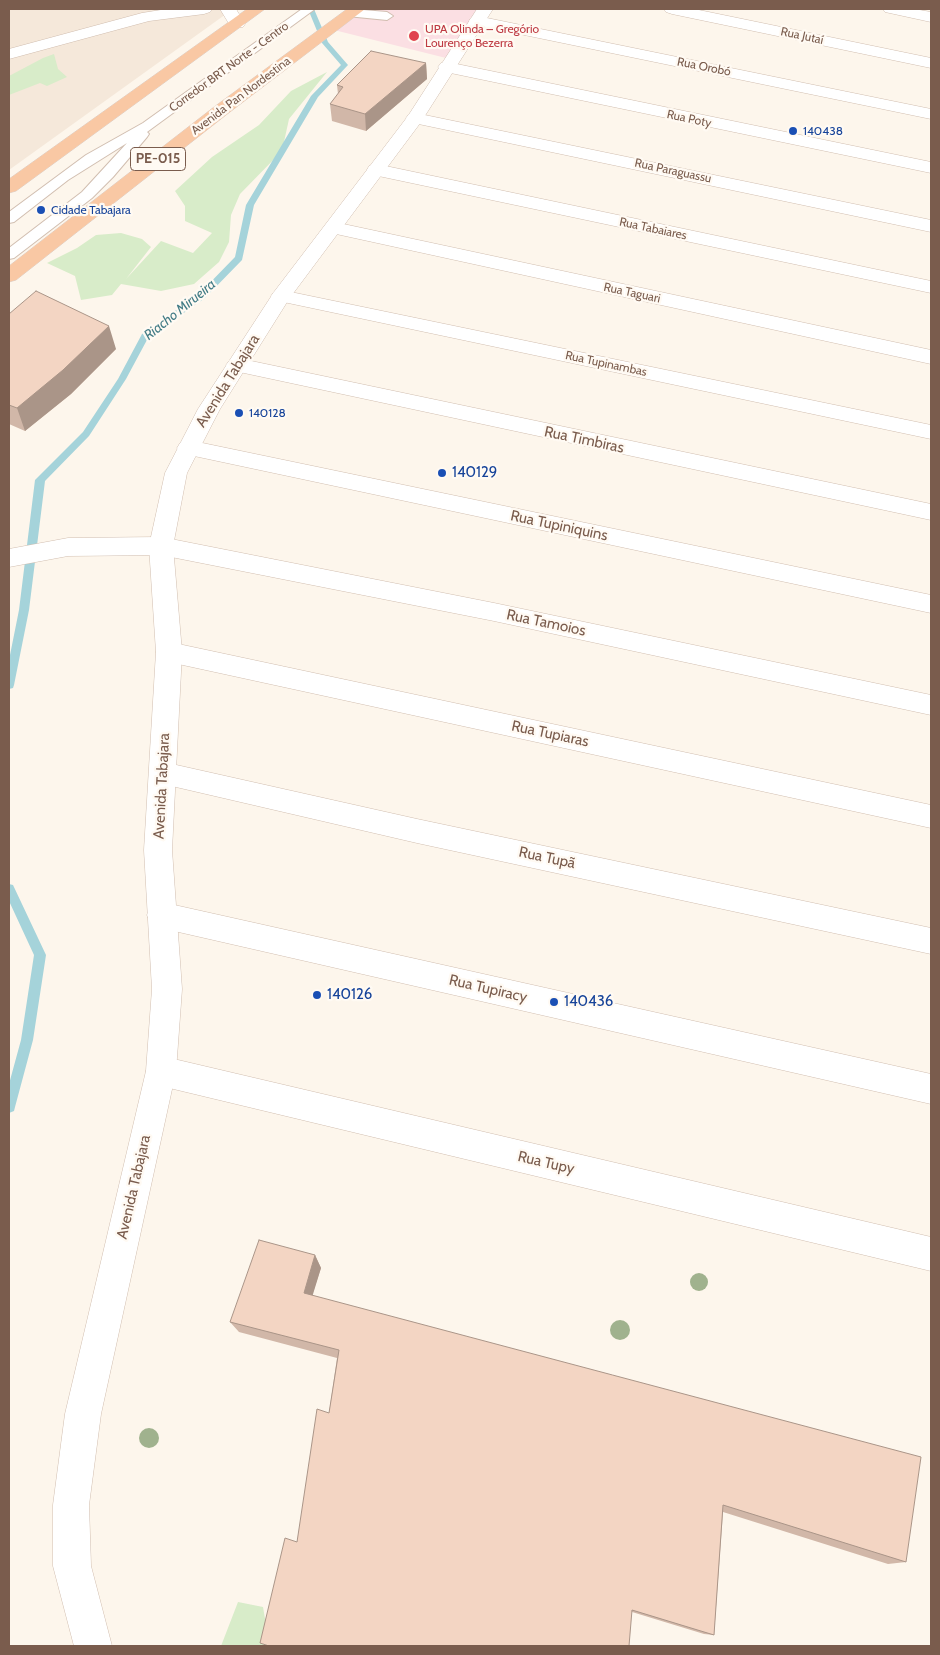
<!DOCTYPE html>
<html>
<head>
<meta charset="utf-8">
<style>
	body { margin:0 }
	#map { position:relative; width:940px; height:1655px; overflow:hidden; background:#fdf6ec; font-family:Cabin,sans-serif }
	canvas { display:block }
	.frame { position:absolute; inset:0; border:10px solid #7a5c4d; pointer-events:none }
</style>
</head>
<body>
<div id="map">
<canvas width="940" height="1655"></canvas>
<div class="frame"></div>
</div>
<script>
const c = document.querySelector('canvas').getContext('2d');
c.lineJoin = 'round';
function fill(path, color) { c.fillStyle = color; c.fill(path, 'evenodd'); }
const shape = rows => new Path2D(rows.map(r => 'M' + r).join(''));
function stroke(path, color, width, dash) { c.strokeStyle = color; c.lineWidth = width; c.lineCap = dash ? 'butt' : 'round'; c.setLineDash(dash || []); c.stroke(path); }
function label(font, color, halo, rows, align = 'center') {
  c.font = font + ' Cabin,sans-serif'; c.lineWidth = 4.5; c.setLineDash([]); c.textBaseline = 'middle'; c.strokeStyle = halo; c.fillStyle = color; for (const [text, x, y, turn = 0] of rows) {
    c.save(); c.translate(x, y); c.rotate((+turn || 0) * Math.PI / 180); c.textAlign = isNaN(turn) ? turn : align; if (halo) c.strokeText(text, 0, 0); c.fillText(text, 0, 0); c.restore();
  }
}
fill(shape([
	[9,9,233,9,9,170]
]), '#f5e8da');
fill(shape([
	[360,9,485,9,454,60,334,30]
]), '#fbdfe3');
fill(shape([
	[54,54,58,69,67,77,47,86,40,83,9,95,9,76,43,58],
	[327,72,289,119,282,151,240,194,231,215,229,242,219,262,194,284,161,291,121,284,112,295,81,300,75,276,47,263,77,248,96,235,121,233,142,239,151,247,126,279,161,241,193,253,212,233,185,221,185,206,175,191,212,157,259,125,291,91],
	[238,1602,263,1607,269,1642,283,1646,221,1646]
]), '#d8ecc9');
fill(shape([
	[308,9,314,9,328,42,348,65,318,97,254,205,242,260,205,298,148,338,126,379,89,436,45,481,29,610,14,685,13,688,9,689,9,660,19,610,35,480,83,432,118,379,142,334,199,294,235,257,246,205,311,96,341,65,322,43,308,9],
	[9,884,13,885,46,955,33,1040,15,1107,14,1111,9,1113,9,1084,21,1040,34,955,9,901,9,884]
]), '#a5d3da');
const service = shape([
	[302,9,315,9,147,132,149,134,147,137,113,177,92,198,14,258,9,259,9,248,82,192,127,143,68,180,14,222,9,223,9,212,86,155,143,123,302,9],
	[351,9,387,12,393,16,387,20,347,16,345,13,351,9]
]);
const minor = shape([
	[167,9,212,9,210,12,204,14,149,21,9,59,9,49,142,13,167,9],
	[220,9,236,9,245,24,243,27,231,27,220,9],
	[664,9,694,9,931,58,931,68,672,14,666,12,664,9],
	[883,9,914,9,931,12,931,22,885,12,883,9],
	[477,16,931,109,931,119,471,24,469,21,471,18,477,16],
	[447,62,931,162,931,173,441,71,438,67,441,63,447,62],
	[415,113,931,220,931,232,409,122,406,118,409,114,415,113],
	[376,164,931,281,931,293,369,174,367,170,369,166,376,164],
	[334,222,931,350,931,364,327,232,324,228,327,224,334,222],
	[281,290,931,425,931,439,274,300,271,296,274,292,281,290],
	[237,358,931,504,931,520,230,370,226,365,230,360,237,358],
	[188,440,931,595,931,613,180,453,177,448,180,443,188,440],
	[161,537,494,603,931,695,931,715,494,621,161,555,68,556,9,567,9,549,68,538,161,537],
	[169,642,931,805,931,828,169,662,160,659,156,652,160,645,169,642],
	[163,762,417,819,931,928,931,954,417,843,163,784,154,781,150,773,154,765,163,762],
	[161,902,931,1074,931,1104,161,928,151,924,147,915,151,906,161,902],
	[161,1056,931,1237,931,1271,161,1086,150,1081,146,1071,150,1061,161,1056]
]);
const tertiary = shape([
	[477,9,493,9,421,122,289,299,220,409,187,473,173,546,182,652,172,850,182,989,176,1071,101,1414,89,1505,91,1566,112,1646,74,1646,53,1566,53,1505,65,1414,146,1071,152,989,144,850,156,652,149,546,165,473,198,409,274,292,408,116,477,9]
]);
const trunk = shape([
	[247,9,265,9,16,191,9,193,9,179,247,9],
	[347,9,365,9,226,115,16,280,9,282,9,266,214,107,347,9]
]);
stroke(service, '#d1beb0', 2);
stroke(minor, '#d1beb0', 1);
stroke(tertiary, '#d1beb0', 1);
stroke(trunk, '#dad1cd', 1);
fill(service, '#fff');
fill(minor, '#fff');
fill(tertiary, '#fff');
fill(trunk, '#f9c8a4');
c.fillStyle = '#a0b28e';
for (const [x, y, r] of [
	[699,1282,9],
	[620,1330,10],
	[149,1438,10]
]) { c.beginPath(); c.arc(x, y, r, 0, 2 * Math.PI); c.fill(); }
fill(shape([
	[426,63,427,79,366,131,332,121,330,104,338,94,337,85],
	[9,314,116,349,71,394,25,431,9,424],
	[315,1255,321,1268,312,1295,906,1562,888,1564,723,1512,714,1635,704,1634,632,1612,297,1542,329,1413,337,1358,239,1332,230,1322]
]), '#d1b7a8');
fill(shape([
	[426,63,427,79,366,131,365,114],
	[109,326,116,349,71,394,25,431,17,408],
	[315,1255,321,1268,310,1304,304,1293]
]), '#aa9588');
const building = shape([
	[371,51,426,63,365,114,330,104,343,87,337,85,371,51],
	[36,291,109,326,63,370,17,408,9,405,9,314,36,291],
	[259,1240,315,1255,304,1293,921,1457,906,1562,723,1505,714,1635,632,1610,629,1646,269,1646,260,1643,285,1538,297,1542,317,1409,329,1413,339,1350,230,1322,259,1240]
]);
fill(building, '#f3d5c3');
stroke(building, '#aa9588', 1);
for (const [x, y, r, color] of [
	[414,36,6,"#e0444e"],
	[793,131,5,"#1a4fb4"],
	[41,210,5,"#1a4fb4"],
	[239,413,5,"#1a4fb4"],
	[442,473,5,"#1a4fb4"],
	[317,995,5,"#1a4fb4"],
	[554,1002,5,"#1a4fb4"]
]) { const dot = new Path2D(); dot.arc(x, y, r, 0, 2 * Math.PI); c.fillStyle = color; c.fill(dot); stroke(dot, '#fffaf3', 2); }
label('12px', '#be3a42', '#fffaf3', [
	["UPA Olinda – Gregório",425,29],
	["Lourenço Bezerra",425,43]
], 'left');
label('12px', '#7a5c4d', '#fffaf3', [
	["Rua Jutaí",802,36,12],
	["Corredor BRT Norte - Centro",229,67,-36],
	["Rua Orobó",704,67,11],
	["Avenida Pan Nordestina",241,96,-37],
	["Rua Poty",689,119,12],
	["Rua Paraguassu",673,171,12],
	["Rua Tabaiares",653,229,12],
	["Rua Taguari",632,293,12],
	["Rua Tupinambas",606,364,12]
]);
label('12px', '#164399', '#fffaf3', [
	["140438",803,131],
	["Cidade Tabajara",51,210],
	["140128",249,413]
], 'left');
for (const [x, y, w] of [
	[158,159,55]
]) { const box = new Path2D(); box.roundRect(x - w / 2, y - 11.5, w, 23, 4); c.fillStyle = '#fffaf3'; c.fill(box); stroke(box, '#7a5c4d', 1); }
label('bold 14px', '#7a5c4d', null, [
	["PE-015",158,159]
]);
label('italic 14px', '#437c86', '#fffaf3', [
	["Riacho Mirueira",180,310,-39]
]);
label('15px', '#7a5c4d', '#fffaf3', [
	["Avenida Tabajara",228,381,-58],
	["Rua Timbiras",584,440,12],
	["Rua Tupiniquins",559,526,12],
	["Rua Tamoios",546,623,12],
	["Rua Tupiaras",550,734,12],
	["Avenida Tabajara",162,786,-87],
	["Rua Tupã",547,858,12],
	["Rua Tupiracy",488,989,13],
	["Rua Tupy",546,1163,13],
	["Avenida Tabajara",134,1187,-77]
]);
label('15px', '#164399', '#fffaf3', [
	["140129",452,473],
	["140126",327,995],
	["140436",564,1002]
], 'left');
</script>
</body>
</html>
